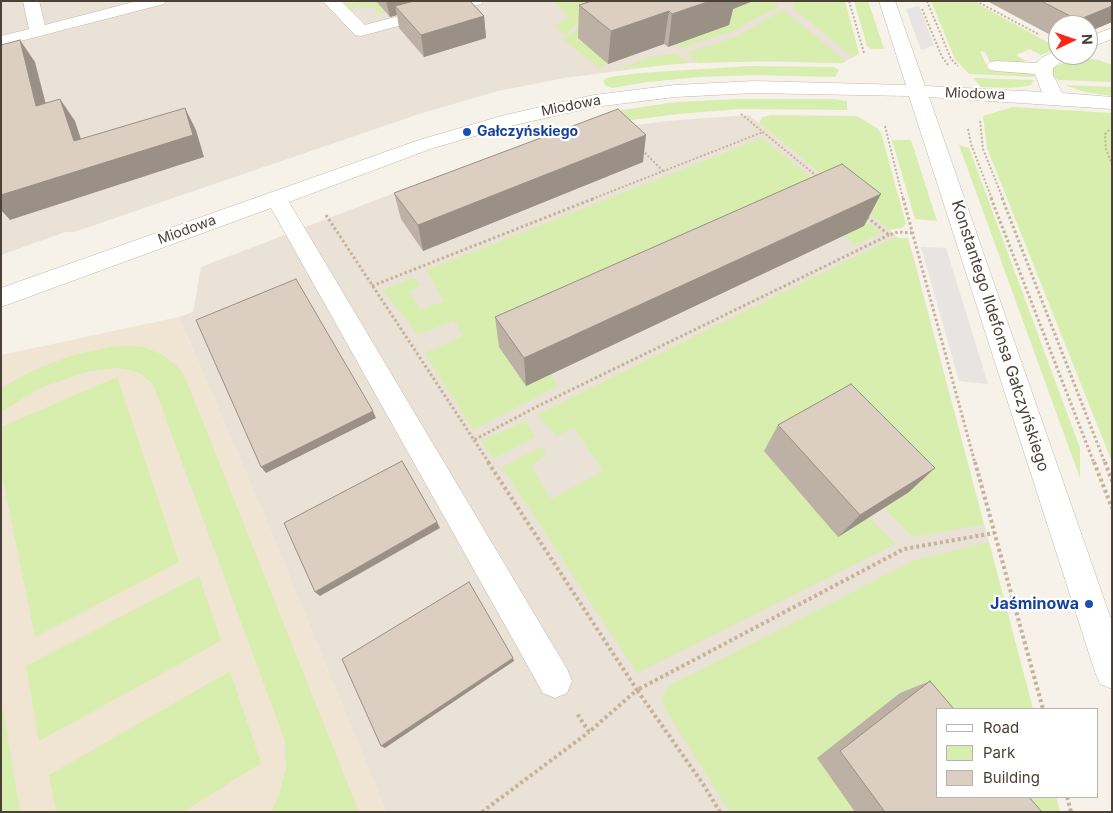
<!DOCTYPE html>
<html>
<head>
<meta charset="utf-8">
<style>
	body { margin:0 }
	#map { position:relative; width:1113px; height:813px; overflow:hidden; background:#f6f1e9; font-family:Inter,sans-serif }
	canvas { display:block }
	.frame { position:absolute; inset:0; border:2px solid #4b4136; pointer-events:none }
	.legend { position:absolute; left:936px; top:708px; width:162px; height:90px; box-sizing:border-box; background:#fff; border:1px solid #b7b3af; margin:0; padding:6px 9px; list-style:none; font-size:15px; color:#4b4136 }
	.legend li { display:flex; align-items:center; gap:10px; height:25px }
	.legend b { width:25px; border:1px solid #b7b3af }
	.north { position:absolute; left:1048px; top:15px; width:50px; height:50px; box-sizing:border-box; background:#fff; border:1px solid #b7b3af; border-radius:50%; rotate:87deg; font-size:14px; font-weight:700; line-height:20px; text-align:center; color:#4b4136 }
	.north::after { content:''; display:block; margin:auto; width:18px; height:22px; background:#ff2417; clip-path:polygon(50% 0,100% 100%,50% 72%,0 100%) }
</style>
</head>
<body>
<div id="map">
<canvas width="1113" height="813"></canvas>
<div class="frame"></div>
<ul class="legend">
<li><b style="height:6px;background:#fff"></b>Road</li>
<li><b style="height:14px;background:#d7eeae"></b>Park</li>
<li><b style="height:14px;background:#dccec0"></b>Building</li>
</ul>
<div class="north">N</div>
</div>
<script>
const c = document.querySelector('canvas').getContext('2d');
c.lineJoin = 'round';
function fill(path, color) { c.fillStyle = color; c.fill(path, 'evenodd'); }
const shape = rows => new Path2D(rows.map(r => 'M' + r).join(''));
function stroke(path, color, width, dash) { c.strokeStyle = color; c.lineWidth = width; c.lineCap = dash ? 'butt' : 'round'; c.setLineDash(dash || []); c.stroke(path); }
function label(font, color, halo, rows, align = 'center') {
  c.font = font + ' Inter,sans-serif'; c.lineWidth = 4.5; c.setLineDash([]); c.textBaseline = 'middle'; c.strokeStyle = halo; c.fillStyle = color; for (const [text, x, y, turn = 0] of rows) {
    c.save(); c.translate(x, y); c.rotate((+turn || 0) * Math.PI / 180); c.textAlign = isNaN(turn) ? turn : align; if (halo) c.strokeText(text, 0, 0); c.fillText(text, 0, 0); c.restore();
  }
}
fill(shape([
	[1,1,845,1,859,54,842,63,726,61,673,64,564,78,498,91,419,114,74,232,65,232,1,255],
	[749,115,911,248,1033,709,937,709,937,797,1056,797,1060,812,386,812,269,527,179,317,193,312,201,267,444,174,482,163,607,129,666,121]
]), '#eae2d7');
fill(shape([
	[179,317,269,527,386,812,1,812,1,355]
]), '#f0e5d2');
fill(shape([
	[361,1,423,1,379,14,375,13,376,8,355,6,351,12,344,3],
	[552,1,615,1,590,11,565,35,555,25,570,17],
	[742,1,772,1,779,6,731,32,680,48,675,44,729,25,711,12],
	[797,1,845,1,859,54,853,57,796,10,792,6],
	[854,1,868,1,884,49,871,49,867,46],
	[931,1,973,1,1058,48,1041,55,1030,49,1016,55,1026,61,1019,64,990,62,985,52,980,51,988,69,1036,72,1035,77,969,74,955,59],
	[783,10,846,61,842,63,776,61,698,63,686,53,735,37],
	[593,15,608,64,600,68,563,40],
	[675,54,689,63,618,69,652,56],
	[1078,57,1099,60,1112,65,1112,82,1058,80,1053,76,1052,68],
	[750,66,834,67,839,70,835,77,755,75,700,77,647,82,612,88,605,85,603,80,610,77,640,73],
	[973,78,1034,80,1031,85,1027,86,1009,88,981,87],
	[1065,85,1112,87,1112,96,1085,92],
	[739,99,833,99,847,101,847,110,740,109,678,114,616,122,609,112,676,102],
	[1013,107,1112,113,1112,462,987,148,983,116],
	[772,115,857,116,877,128,881,133,906,224,902,228,889,230,759,123,762,117],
	[762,138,882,233,857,244,853,244,844,236,863,226,526,386,551,375,558,386,473,430,425,353,463,336,454,320,418,335,383,290,411,278,417,281,421,286,409,291,421,310,444,301,426,270],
	[892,140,911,140,937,221,915,219],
	[959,145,969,148,1080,448,1080,478],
	[893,238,908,238,984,525,913,537,885,508,909,492,869,517,895,544,637,673,502,467,541,447,546,454,531,466,551,499,603,471,574,428,556,436,538,414],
	[127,346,144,347,163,355,177,366,184,375,359,812,271,812,279,795,286,769,285,741,153,384,138,372,129,370,116,368,86,372,40,388,1,412,1,388,32,371,70,356,110,347],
	[117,377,179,562,35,637,1,470,1,427],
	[525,421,536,437,493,459,481,441],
	[989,542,1033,709,937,709,817,758,855,812,730,812,664,707,662,695,671,685,913,561],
	[199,576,221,641,39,741,26,666],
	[230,671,261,763,183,812,56,812,49,775],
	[1,697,20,812,1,812],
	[986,797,1056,797,1060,812,998,812]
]), '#d7eeae');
fill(shape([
	[919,6,934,45,921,50,906,9],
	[921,247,946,248,988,384,959,381]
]), '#e7e4e1');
const minor = shape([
	[23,1,39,1,45,25,137,1,166,1,164,4,1,46,1,36,29,29,23,1],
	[323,1,341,1,365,25,455,1,483,1,481,4,361,36,355,35,323,1],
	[879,1,895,1,925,86,1042,92,1035,74,996,71,990,70,987,66,990,62,996,61,1037,63,1041,58,1058,50,1058,55,1070,55,1053,68,1053,75,1062,93,1112,97,1112,109,929,97,1112,622,1112,689,1100,684,1095,672,909,96,754,93,675,97,594,107,510,126,433,148,289,202,567,669,572,681,567,693,555,698,543,693,271,208,1,307,1,288,419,140,505,115,594,95,675,85,754,81,906,85,879,1],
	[1112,28,1112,39,1088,48,1088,37,1112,28]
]);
stroke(minor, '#c3b8aa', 1);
stroke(shape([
	[849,1,864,53],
	[927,1,951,59,958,66],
	[976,1,1040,35],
	[922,9,942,57,949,66],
	[741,114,819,178],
	[980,121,983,149,1003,199],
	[885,126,903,199],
	[968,129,971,144,992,199],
	[1109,130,1105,134,1106,149,1112,164],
	[642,150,663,171],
	[592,199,763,132]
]), '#c6b29a', 2, [2, 2]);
stroke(shape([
	[903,198,975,463],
	[991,198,1094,463],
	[1002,198,1105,463],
	[326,215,474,440,538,406,889,235],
	[867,217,889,235,898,232,912,233],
	[372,286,595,198],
	[474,440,489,463]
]), '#c6b29a', 3, [2.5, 2.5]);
stroke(shape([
	[488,462,637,690,589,732,576,712],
	[975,462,1043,709],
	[1094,462,1112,508],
	[1105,462,1112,481],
	[1067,797,1071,812],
	[482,812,589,732],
	[720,812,703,784,637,690,904,549,994,533]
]), '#c6b29a', 4, [3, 3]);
fill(minor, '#fff');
fill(shape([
	[376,1,470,1,484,16,486,38,424,57,399,28,397,15,390,17],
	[592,1,753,1,733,9,729,25,668,47,664,44,608,64,578,38,579,5],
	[987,1,1112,1,1112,22,1088,32,1088,25,1058,25,1058,39],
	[643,162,423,251,401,219,394,193],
	[864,226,526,386,499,347,495,317],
	[778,425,909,492,838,537,764,451],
	[930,681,1042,812,855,812,817,758,900,693]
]), '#bdb1a5');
fill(shape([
	[386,1,447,1,395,6,397,15,390,17],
	[710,1,753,1,733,9,729,25,668,47,672,14],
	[1112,6,1112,22,1088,32,1088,25,1075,25,1078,20],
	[669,11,664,44,608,64,611,31],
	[484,16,486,38,424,57,421,35],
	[20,40,35,62,52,128,36,106],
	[60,99,75,121,89,163,74,141],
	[185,108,196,130,204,157,10,220,1,210,1,195],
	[646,135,643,162,423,251,418,225],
	[881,194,864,226,526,386,524,358],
	[373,411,376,418,266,473,261,467],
	[935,468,909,492,838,537,860,515],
	[437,522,440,528,320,596,315,592],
	[513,658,514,661,385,748,381,746]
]), '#9a9086');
const building = shape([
	[414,1,470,1,484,16,421,35,395,6,414,1],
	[592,1,710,1,672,14,669,11,611,31,579,5,592,1],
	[1041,1,1112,1,1112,6,1078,20,1041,1],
	[20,40,36,106,60,99,74,141,185,108,193,135,1,195,1,45,20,40],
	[618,109,646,135,418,225,394,193,618,109],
	[842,164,881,194,524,358,495,317,842,164],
	[296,279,373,411,261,467,196,320,296,279],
	[851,384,935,468,860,515,778,425,851,384],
	[402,461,437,522,315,592,284,523,402,461],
	[469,582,513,658,381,746,342,659,469,582],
	[930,681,954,709,937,709,937,797,1029,797,1042,812,885,812,840,751,930,681]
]);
fill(building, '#dccec0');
stroke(building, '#9a9086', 1);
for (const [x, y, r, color] of [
	[467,132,5,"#1a4fb4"],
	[1089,604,5,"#1a4fb4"]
]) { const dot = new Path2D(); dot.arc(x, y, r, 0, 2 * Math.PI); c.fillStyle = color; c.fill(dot); stroke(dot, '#fff', 2); }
label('14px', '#4b4136', '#fff', [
	["Miodowa",975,94,2],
	["Miodowa",571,106,-11],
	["Miodowa",187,230,-20]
]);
label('bold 14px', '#164399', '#fff', [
	["Gałczyńskiego",477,132]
], 'left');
label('16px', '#4b4136', '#fff', [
	["Konstantego Ildefonsa Gałczyńskiego",1000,336,72]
]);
label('bold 16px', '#164399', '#fff', [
	["Jaśminowa",1079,604]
], 'right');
</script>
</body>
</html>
